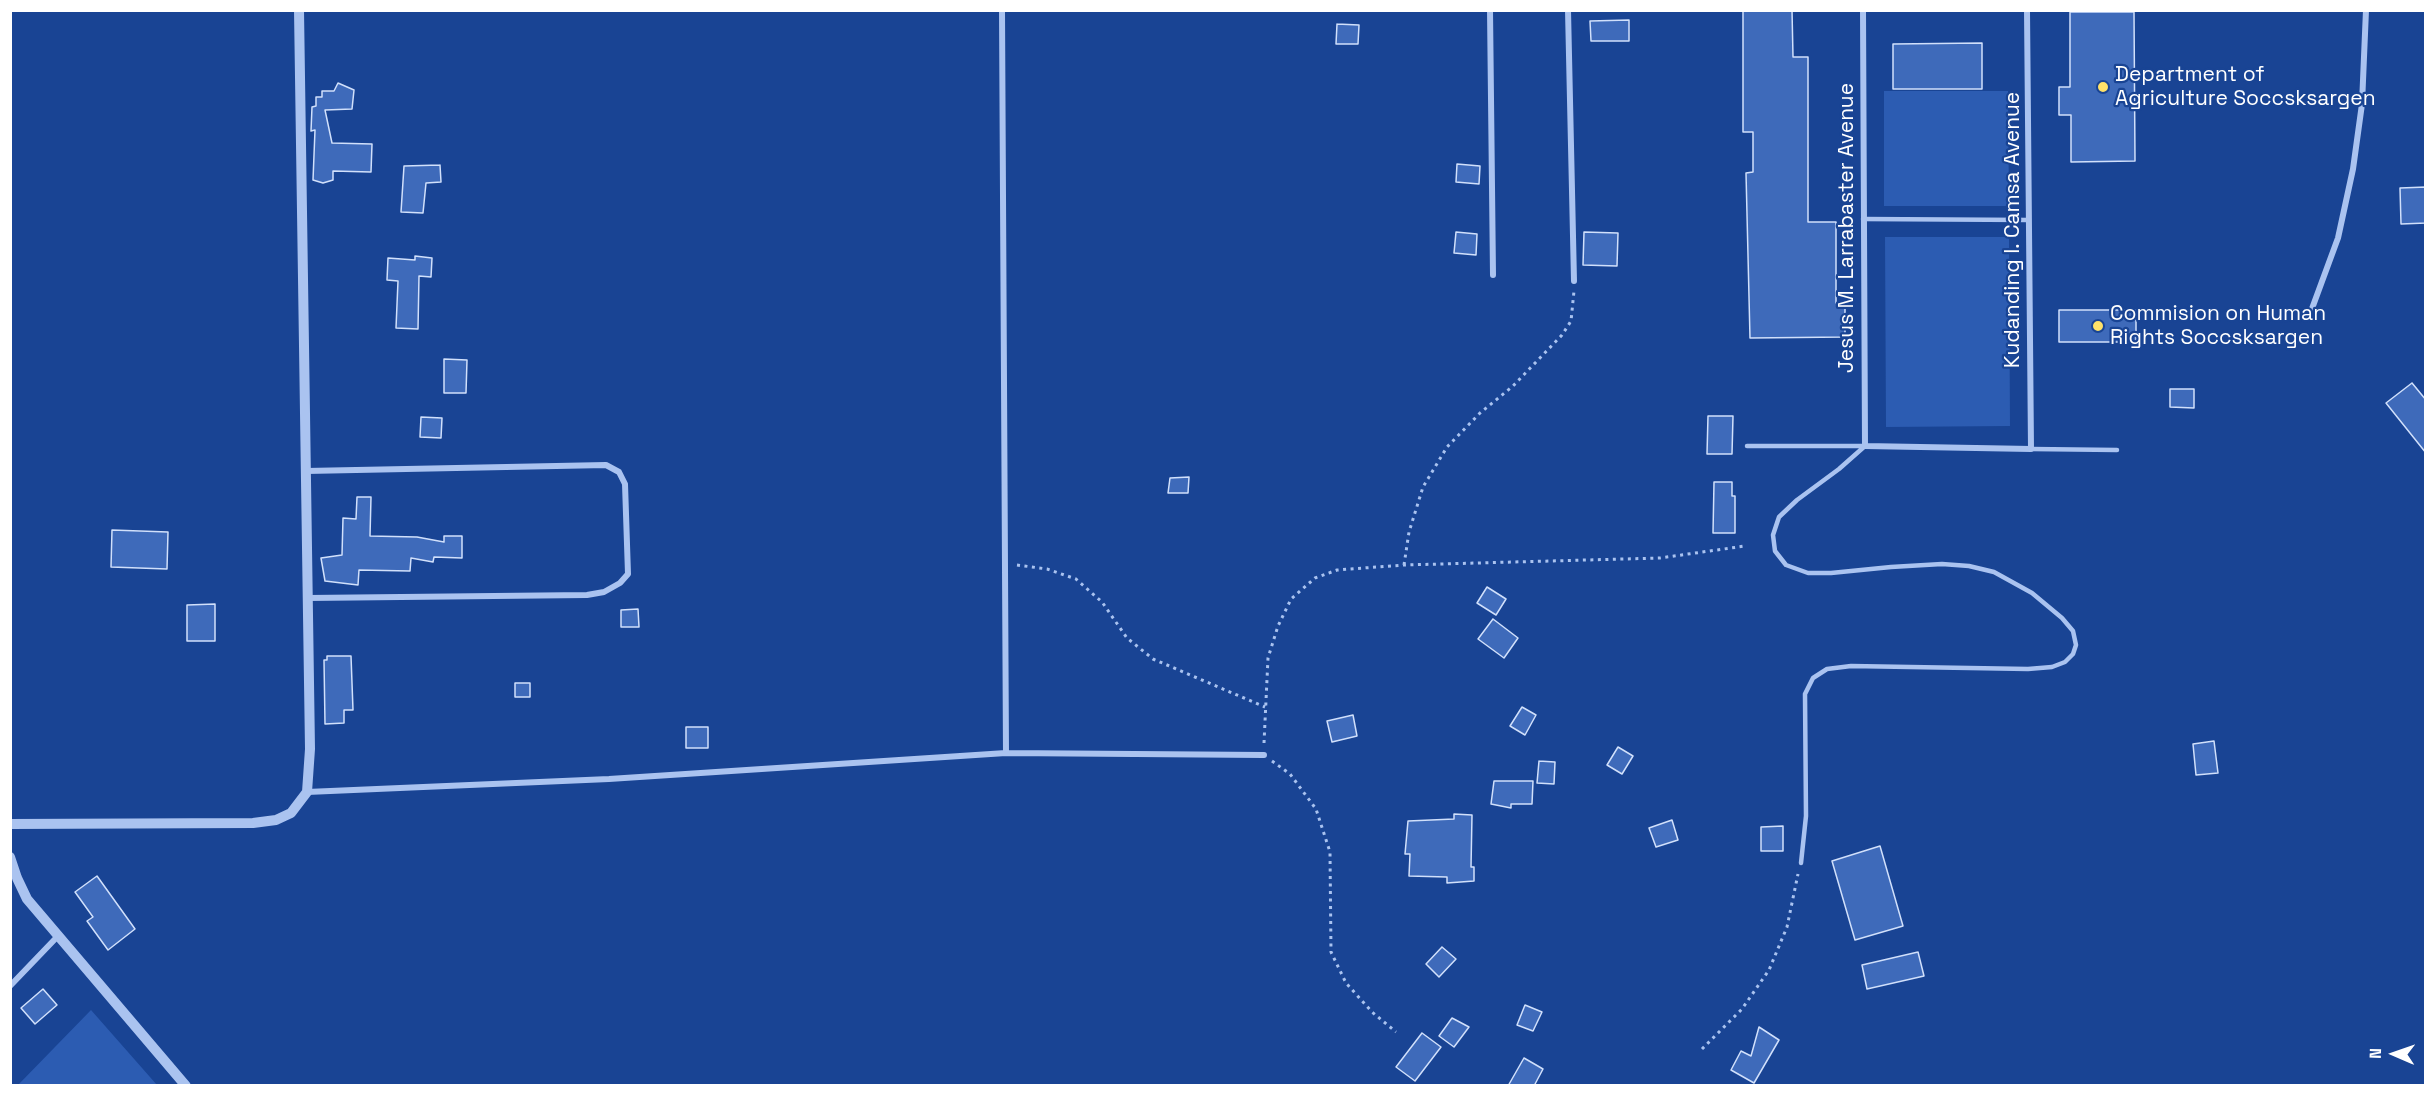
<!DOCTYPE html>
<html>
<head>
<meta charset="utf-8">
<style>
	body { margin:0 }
	#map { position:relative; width:2436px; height:1096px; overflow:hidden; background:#194494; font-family:"Space Grotesk",sans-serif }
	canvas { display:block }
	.frame { position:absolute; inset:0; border:12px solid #fff; pointer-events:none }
	.north { position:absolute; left:2364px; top:1024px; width:60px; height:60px; -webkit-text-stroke:4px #194494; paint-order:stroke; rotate:272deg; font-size:16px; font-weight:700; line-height:24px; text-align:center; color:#fff }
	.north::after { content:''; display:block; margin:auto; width:21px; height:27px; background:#fff; clip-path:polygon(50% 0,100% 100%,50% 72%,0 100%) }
</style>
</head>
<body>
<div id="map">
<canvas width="2436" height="1096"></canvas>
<div class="frame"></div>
<div class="north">N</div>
</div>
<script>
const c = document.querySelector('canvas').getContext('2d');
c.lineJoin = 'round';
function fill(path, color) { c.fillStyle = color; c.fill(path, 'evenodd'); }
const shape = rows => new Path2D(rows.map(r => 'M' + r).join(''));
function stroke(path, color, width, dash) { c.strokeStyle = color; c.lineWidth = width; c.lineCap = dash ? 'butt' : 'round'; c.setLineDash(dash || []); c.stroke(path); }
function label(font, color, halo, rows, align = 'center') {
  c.font = font + ' "Space Grotesk",sans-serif'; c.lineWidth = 4.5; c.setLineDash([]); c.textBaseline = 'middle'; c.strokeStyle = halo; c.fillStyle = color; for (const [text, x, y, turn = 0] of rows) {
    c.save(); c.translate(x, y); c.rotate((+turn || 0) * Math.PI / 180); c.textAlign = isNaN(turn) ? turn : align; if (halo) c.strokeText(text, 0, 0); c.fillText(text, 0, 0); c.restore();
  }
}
fill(shape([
	[1884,91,2008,91,2009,206,1884,206],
	[1885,237,2009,237,2010,426,1886,427],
	[91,1010,157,1085,18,1085]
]), '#2c5cb2');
const building = shape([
	[1743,10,1792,10,1793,57,1808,57,1808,222,1836,222,1836,303,1845,303,1845,337,1750,338,1746,173,1753,172,1753,132,1743,132,1743,10],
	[2070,12,2134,12,2135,161,2071,162,2071,115,2059,115,2059,87,2070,87,2070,12],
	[1629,20,1629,41,1591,41,1590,21,1629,20],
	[1337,24,1359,25,1358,44,1336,44,1337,24],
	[1982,43,1982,89,1893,89,1893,44,1982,43],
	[338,83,354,90,352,109,325,110,332,143,372,144,371,172,333,171,333,180,323,183,313,180,315,130,311,131,312,107,316,106,316,97,322,97,322,91,334,91,338,83],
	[1457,164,1480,166,1479,184,1456,182,1457,164],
	[440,165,441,182,426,183,423,213,401,212,404,166,440,165],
	[2426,187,2426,223,2401,224,2400,188,2426,187],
	[1456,232,1477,234,1476,255,1454,253,1456,232],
	[1584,232,1618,233,1617,266,1583,265,1584,232],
	[415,256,432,258,431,277,419,276,418,329,396,328,398,281,387,280,388,258,415,260,415,256],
	[2059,310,2136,310,2136,342,2059,342,2059,310],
	[444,359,467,360,466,393,444,393,444,359],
	[2412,383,2426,400,2426,453,2386,403,2412,383],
	[2170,389,2194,389,2194,408,2170,407,2170,389],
	[1708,416,1733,416,1732,454,1707,454,1708,416],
	[421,417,442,418,441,438,420,437,421,417],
	[1189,477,1188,493,1168,493,1170,478,1189,477],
	[1714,482,1732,482,1732,496,1735,496,1735,533,1713,533,1714,482],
	[357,497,371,497,370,536,417,537,444,542,444,536,462,536,462,558,434,557,433,562,411,558,410,571,359,570,358,585,325,581,321,558,342,555,343,518,356,519,357,497],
	[112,530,168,532,167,569,111,567,112,530],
	[1487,587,1506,599,1496,615,1477,603,1487,587],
	[215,604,215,641,187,641,187,605,215,604],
	[638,609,639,627,621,627,621,610,638,609],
	[1493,619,1518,638,1504,658,1478,639,1493,619],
	[327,656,351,656,353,710,344,710,344,723,325,724,324,660,327,660,327,656],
	[515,683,530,683,530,697,515,697,515,683],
	[1522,707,1536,715,1525,735,1510,726,1522,707],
	[1353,715,1357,736,1332,742,1327,721,1353,715],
	[686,727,708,727,708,748,686,748,686,727],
	[2214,741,2218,773,2196,775,2193,744,2214,741],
	[1618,747,1633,756,1622,774,1607,765,1618,747],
	[1539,761,1555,762,1554,784,1537,783,1539,761],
	[1494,781,1533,781,1532,804,1511,804,1511,808,1491,804,1494,781],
	[1454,814,1472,815,1471,867,1474,867,1474,881,1447,883,1447,877,1409,876,1410,854,1405,854,1408,821,1454,819,1454,814],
	[1672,820,1678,840,1656,847,1649,828,1672,820],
	[1783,826,1783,851,1761,851,1761,827,1783,826],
	[1880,846,1903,926,1855,940,1832,861,1880,846],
	[97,876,135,929,108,950,87,921,93,917,75,892,97,876],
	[1442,947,1456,959,1439,977,1426,964,1442,947],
	[1918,952,1924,976,1867,989,1862,965,1918,952],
	[43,989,57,1005,35,1024,21,1008,43,989],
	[1525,1005,1542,1012,1533,1031,1517,1025,1525,1005],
	[1452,1018,1469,1027,1454,1047,1439,1036,1452,1018],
	[1759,1027,1779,1040,1754,1083,1731,1070,1741,1051,1751,1056,1759,1027],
	[1422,1033,1441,1047,1415,1081,1396,1067,1422,1033],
	[1524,1058,1543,1069,1534,1086,1508,1086,1524,1058]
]);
fill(building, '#3e6aba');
stroke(building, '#d1e0fb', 1.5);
stroke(shape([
	[1017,565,1047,569,1076,579,1102,602,1127,638,1153,659,1265,707],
	[1404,565,1409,532,1423,487,1447,447,1480,413,1513,386,1562,335,1571,321,1574,291],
	[1264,743,1268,658,1278,626,1291,599,1315,578,1337,570,1404,565,1660,558,1745,546],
	[1272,761,1290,774,1316,809,1330,852,1331,952,1346,983,1372,1012,1396,1032],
	[1702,1049,1742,1009,1769,970,1787,927,1798,874]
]), '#aac3f0', 3, [3, 4.5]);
stroke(shape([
	[1863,219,2029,220],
	[1747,446,1865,446],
	[2031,449,2117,450],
	[1801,863,1806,816,1805,694,1813,678,1827,669,1851,666,2028,669,2052,667,2065,662,2073,654,2076,645,2073,631,2062,618,2032,593,1994,572,1969,566,1942,564,1891,567,1831,573,1808,573,1786,565,1775,551,1773,535,1779,517,1797,500,1839,469,1865,446]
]), '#aac3f0', 4.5);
stroke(shape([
	[1002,10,1006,753],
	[1490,10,1493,275],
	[1568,10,1574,281],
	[1863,10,1865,446,2031,449,2027,10],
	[2310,314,2338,238,2353,169,2362,104,2366,10],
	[306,471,606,465,619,472,625,484,628,574,620,583,604,592,587,595,308,598],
	[307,792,609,779,1006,753,1264,755],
	[10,986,57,937]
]), '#aac3f0', 6);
stroke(shape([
	[10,824,253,823,276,820,291,813,307,792,310,749,299,10],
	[10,857,17,878,27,899,186,1086]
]), '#aac3f0', 10);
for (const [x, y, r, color] of [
	[2103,87,6,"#ffe169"],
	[2098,326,6,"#ffe169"]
]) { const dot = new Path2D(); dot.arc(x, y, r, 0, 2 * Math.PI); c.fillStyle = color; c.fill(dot); stroke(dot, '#194494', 2); }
label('21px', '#fff', '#194494', [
	["Department of",2115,75],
	["Agriculture Soccsksargen",2115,99],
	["Commision on Human",2110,314],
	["Rights Soccsksargen",2110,338]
], 'left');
label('21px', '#fff', '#194494', [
	["Jesus M. Larrabaster Avenue",1847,228,-90],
	["Kudanding I. Camsa Avenue",2013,230,-90]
]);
</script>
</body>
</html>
